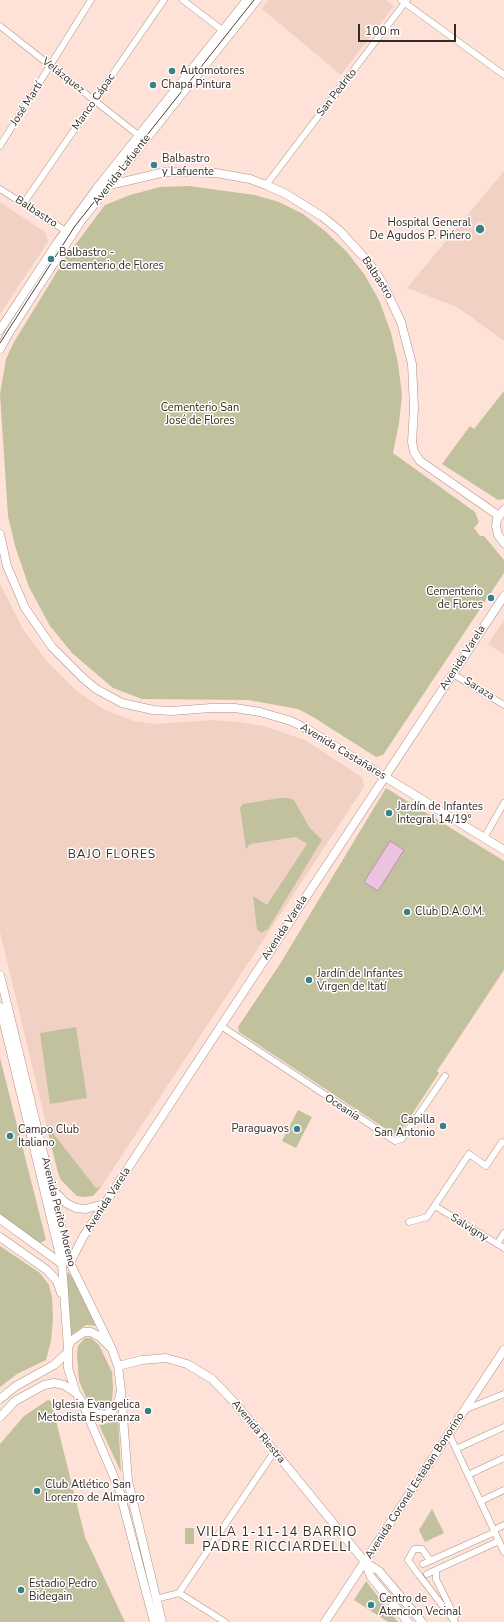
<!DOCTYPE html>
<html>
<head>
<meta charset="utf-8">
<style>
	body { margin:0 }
	#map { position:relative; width:504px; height:1622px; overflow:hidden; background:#fee2d8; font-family:"Nunito Sans",sans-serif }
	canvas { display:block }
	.scale { position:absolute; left:358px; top:24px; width:98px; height:18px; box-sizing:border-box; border:2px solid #372b26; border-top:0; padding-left:5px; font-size:12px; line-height:14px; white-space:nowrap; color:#372b26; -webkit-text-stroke:3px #fff; paint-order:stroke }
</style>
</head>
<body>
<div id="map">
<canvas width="504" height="1622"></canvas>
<div class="scale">100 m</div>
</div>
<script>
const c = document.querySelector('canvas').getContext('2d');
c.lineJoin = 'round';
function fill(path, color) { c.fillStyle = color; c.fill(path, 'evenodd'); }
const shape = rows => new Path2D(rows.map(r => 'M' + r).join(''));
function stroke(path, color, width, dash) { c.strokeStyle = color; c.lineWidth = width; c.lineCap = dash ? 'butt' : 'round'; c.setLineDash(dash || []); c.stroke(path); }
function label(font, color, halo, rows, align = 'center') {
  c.font = font + ' "Nunito Sans",sans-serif'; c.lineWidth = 3; c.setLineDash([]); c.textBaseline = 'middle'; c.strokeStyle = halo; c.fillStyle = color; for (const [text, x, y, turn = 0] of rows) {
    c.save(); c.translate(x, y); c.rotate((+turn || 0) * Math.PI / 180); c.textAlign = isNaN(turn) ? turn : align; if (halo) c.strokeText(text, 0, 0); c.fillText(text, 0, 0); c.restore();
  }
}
fill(shape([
	[268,0,386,0,394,6,341,75,262,9],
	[504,171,504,341,457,307,407,288],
	[0,202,45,232,48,242,0,314],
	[0,584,23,629,45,659,77,691,103,709,134,721,155,724,213,720,238,722,264,726,305,740,363,778,364,787,101,1187,96,1188,46,1124,0,932],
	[504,620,504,654,488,644]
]), '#f1d1c4');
fill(shape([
	[189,186,255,195,279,202,303,214,325,231,347,252,364,274,379,300,391,333,398,363,402,395,399,423,393,453,475,512,479,522,474,528,480,536,484,536,504,560,504,573,383,755,376,757,313,717,298,709,248,700,142,699,113,688,72,653,50,626,29,587,15,546,8,516,0,394,6,359,14,342,66,257,105,205,130,195,160,187],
	[504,391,504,499,498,500,442,464,470,426,474,429],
	[386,788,504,861,504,970,437,1071,439,1073,399,1134,395,1135,239,1032,238,1027,280,964],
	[280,798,288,798,294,800,309,827,322,840,268,929,261,933,257,929,253,896,267,905,307,844,296,837,250,844,246,849,240,808,243,804],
	[76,1027,87,1098,50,1104,40,1033],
	[0,1058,46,1240,40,1243,0,1214],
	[298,1110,312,1117,296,1148,282,1141],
	[46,1124,96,1188,101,1187,93,1196,85,1197,77,1196,61,1180,58,1173],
	[0,1246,40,1273,49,1285,52,1297,53,1318,51,1341,46,1360,17,1374,0,1387],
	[68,1272,75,1280,98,1326,86,1325,71,1335,66,1278],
	[85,1338,91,1338,99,1345,112,1372,113,1388,112,1401,105,1408,94,1407,86,1397,79,1381,77,1354,78,1346],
	[48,1400,51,1401,85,1537,125,1622,0,1622,0,1444,24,1416],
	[118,1417,121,1472,99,1425,108,1423],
	[432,1509,444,1533,425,1542,419,1530],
	[185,1528,194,1528,194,1544,185,1544],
	[366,1581,398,1622,388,1622,354,1600]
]), '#c1c19e');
const water = shape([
	[390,841,404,850,378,891,364,882,390,841]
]);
fill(water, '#ecc3df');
stroke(water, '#b695a8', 1);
const street = shape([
	[183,0,226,33],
	[401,0,504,75],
	[0,26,142,138],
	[0,146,91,0],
	[266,185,407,0],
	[0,189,69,233],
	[23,204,164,0],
	[453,674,504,705],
	[484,838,504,803],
	[221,1026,395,1141,402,1139,445,1076],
	[435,1206,504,1248],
	[409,1222,427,1217,469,1154,486,1166,502,1142,504,1143],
	[497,1244,504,1233],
	[464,1410,504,1394],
	[449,1434,504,1552],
	[456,1449,504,1427],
	[468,1475,504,1458],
	[481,1501,504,1490],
	[494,1530,504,1525],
	[423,1564,495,1532],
	[436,1570,436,1579,455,1617],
	[418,1574,408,1560,414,1549,422,1549,429,1559,433,1560],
	[427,1574,499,1541],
	[419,1575,455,1622],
	[179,1593,225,1622],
	[156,1599,179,1593,274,1452]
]);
const secondary = shape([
	[97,188,165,172,216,173,250,179,266,185,286,194,323,217,340,231,370,264,382,282,401,322,412,364,414,408,412,442,414,452,420,461,499,516],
	[0,330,57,243,97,188,247,0],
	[0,349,10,331,81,221,257,0],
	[504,510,497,519,496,526,498,535,504,543],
	[0,534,7,566,25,608,52,647,83,678,96,689,122,703,153,710,172,711,211,708,235,708,260,712,291,721,307,729,504,850],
	[0,975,70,1263,112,1349],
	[0,1007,62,1264,68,1348],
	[52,1189,66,1203,76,1208,86,1209,104,1204],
	[0,1219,62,1264],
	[0,1237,47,1270,57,1281,61,1293],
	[70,1263,83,1237,221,1026,504,596],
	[84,1332,91,1332,100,1337,112,1349,118,1366,121,1391,118,1403,112,1411,105,1415,95,1413,82,1402,76,1393,68,1368,68,1348,71,1341,84,1332],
	[118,1366,142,1360,166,1358,187,1364,212,1379,235,1403,365,1562,379,1571,422,1622],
	[121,1391,128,1481,162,1622],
	[0,1399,16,1386,54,1365,67,1353],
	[82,1402,119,1489,154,1622],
	[0,1417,15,1401,44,1385,54,1383,64,1385,76,1393],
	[365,1562,371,1577,408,1622],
	[325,1622,504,1350]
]);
stroke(street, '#b19286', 7);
stroke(secondary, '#b19286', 9);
stroke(street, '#fff', 6);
stroke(secondary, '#fff', 8);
stroke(shape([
	[0,343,75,226,254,0]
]), '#4d3f3a', 1);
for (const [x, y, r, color] of [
	[172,71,4,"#398187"],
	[153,85,4,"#398187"],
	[154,165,4,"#398187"],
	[480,229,5,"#398187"],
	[51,259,4,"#398187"],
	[491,598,4,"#398187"],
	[389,813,4,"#398187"],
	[407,912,4,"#398187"],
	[309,980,4,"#398187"],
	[443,1126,4,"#398187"],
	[297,1129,4,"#398187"],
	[10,1136,4,"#398187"],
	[148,1411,4,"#398187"],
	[37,1491,4,"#398187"],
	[21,1590,4,"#398187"],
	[371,1605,4,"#398187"]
]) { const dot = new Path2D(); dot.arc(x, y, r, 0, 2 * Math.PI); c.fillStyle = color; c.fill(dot); stroke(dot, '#fff', 1.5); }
label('11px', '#372b26', '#fff', [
	["Automotores",180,71],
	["Chapa Pintura",161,85],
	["Balbastro",162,159],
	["y Lafuente",162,172],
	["Hospital General",471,223,"right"],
	["De Agudos P. Pińero",471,236,"right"],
	["Balbastro -",59,253],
	["Cementerio de Flores",59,266],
	["Cementerio",483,592,"right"],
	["de Flores",483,605,"right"],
	["Jardín de Infantes",397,807],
	["Integral 14/19°",397,820],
	["Club D.A.O.M.",415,912],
	["Jardín de Infantes",317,974],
	["Virgen de Itatí",317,987],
	["Capilla",435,1120,"right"],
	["San Antonio",435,1133,"right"],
	["Paraguayos",289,1129,"right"],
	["Campo Club",18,1130],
	["Italiano",18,1143],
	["Iglesia Evangelica",140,1405,"right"],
	["Metodista Esperanza",140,1418,"right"],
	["Club Atlético San",45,1485],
	["Lorenzo de Almagro",45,1498],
	["Estadio Pedro",29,1584],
	["Bidegain",29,1597],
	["Centro de",379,1599],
	["Atencion Vecinal",379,1612]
], 'left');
label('11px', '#372b26', '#fff', [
	["Velázquez",63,76,38],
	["San Pedrito",337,93,-52],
	["Manco Cápac",94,102,-55],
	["José Martí",27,104,-57],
	["Avenida Lafuente",122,170,-52],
	["Balbastro",36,212,33],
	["Balbastro",377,278,57],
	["Avenida Varela",463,658,-57],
	["Saraza",479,689,32],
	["Avenida Castañares",343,752,31],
	["Avenida Varela",285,928,-57],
	["Oceanía",342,1108,33],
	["Avenida Varela",108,1200,-57],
	["Avenida Perito Moreno",58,1212,76],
	["Salvigny",469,1228,32],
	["Avenida Riestra",258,1432,51],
	["Avenida Coronel Esteban Bonorino",415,1486,-57]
]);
label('11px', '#2d2c07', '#fff', [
	["Cementerio San",200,408],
	["José de Flores",200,421]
]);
c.letterSpacing = '1px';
label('12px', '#372b26', '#fff', [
	["BAJO FLORES",112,855]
]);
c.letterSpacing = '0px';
c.letterSpacing = '1px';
label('13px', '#372b26', '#fff', [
	["VILLA 1-11-14 BARRIO",277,1533],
	["PADRE RICCIARDELLI",277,1548]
]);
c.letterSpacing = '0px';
</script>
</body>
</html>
